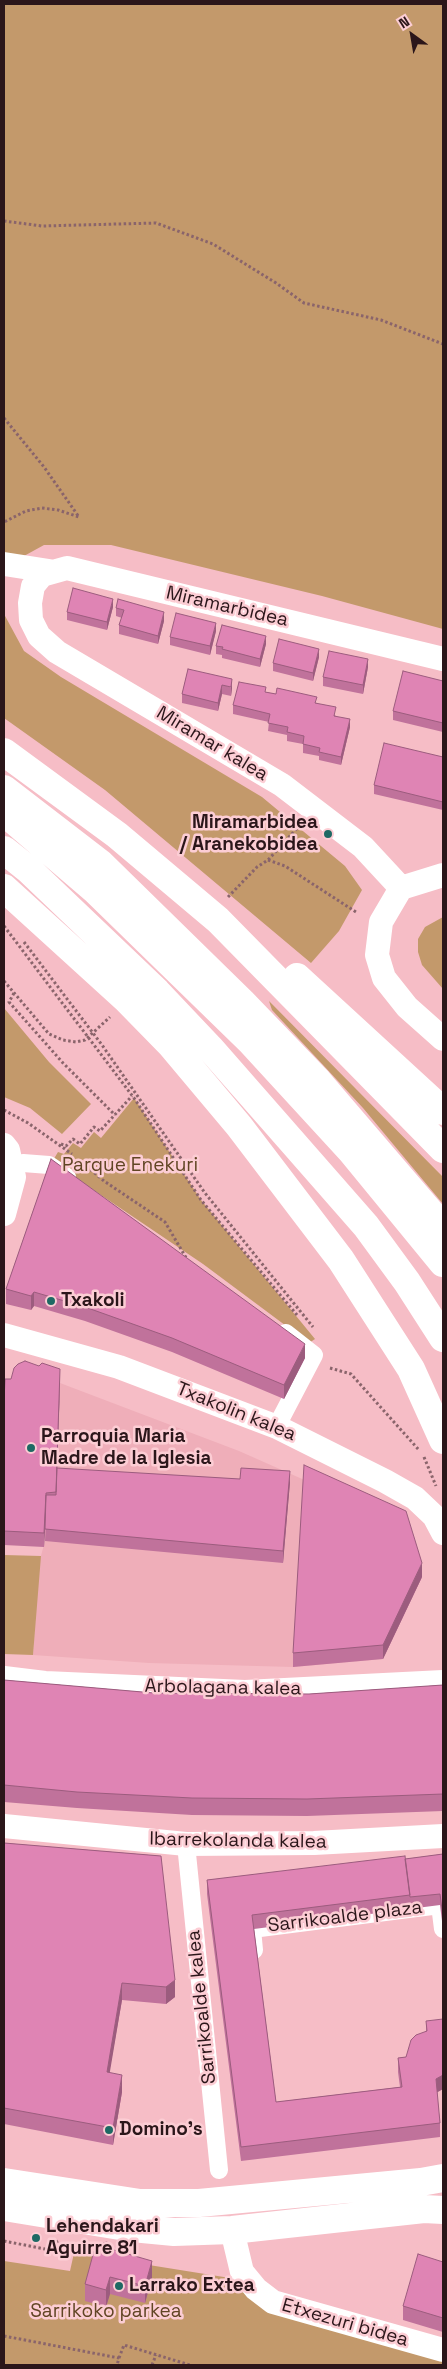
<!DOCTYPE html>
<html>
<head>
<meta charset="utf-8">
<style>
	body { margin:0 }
	#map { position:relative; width:447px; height:2369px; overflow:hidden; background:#f6bdc6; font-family:"Space Grotesk",sans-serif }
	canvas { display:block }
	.frame { position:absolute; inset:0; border:5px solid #2b161a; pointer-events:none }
	.north { position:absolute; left:387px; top:10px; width:50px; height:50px; -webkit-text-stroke:4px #fccdd4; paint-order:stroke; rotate:328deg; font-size:14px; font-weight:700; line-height:20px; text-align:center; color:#2b161a }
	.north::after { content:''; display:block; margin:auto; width:18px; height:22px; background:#2b161a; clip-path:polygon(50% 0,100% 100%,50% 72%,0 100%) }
</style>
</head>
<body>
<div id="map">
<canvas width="447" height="2369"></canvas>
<div class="frame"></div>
<div class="north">N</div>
</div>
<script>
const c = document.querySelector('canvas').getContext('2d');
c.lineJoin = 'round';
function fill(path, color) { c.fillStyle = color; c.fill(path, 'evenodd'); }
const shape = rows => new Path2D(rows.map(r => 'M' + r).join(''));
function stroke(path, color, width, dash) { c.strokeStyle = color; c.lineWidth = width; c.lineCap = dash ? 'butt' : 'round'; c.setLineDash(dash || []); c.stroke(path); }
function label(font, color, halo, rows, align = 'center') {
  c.font = font + ' "Space Grotesk",sans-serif'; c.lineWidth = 5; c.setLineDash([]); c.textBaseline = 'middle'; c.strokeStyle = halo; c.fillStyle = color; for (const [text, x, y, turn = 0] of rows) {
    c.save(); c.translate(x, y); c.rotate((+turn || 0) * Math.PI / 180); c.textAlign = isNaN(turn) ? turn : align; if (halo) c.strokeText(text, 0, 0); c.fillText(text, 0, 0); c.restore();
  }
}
fill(shape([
	[60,1383,239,1451,406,1525,422,1577,383,1659,293,1667,149,1663,33,1655,39,1563,45,1541,46,1507,57,1479]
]), '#efaeb9');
fill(shape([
	[4,4,443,4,443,629,322,596,111,545,44,545,4,567],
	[4,614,24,651,61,677,262,797,345,866,362,890,339,931,311,963,105,790,4,718],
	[443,917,443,989,422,965,418,952,418,939,425,927],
	[269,1001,443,1177,443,1204,363,1108,272,1010],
	[4,1008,49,1062,91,1104,62,1134,30,1108,4,1097],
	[134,1098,201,1200,315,1339,309,1343,203,1264,52,1162,58,1152,64,1154,73,1143,81,1148,94,1132,101,1138],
	[4,1555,41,1556,33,1655,4,1654],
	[74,2253,230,2278,272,2308,443,2358,443,2365,4,2365,4,2261,70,2271]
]), '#c3996b');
stroke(shape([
	[4,221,42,226,156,223,213,244,276,283,304,303,381,320,443,344],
	[4,418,44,467,79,517,58,510,42,508,26,511,4,522],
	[268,860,285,866,356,912],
	[228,897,257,867,268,860,300,825],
	[4,926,134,1098,201,1200,297,1315],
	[24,942,102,1045,205,1193,313,1327],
	[4,981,49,1034,63,1040,76,1042,85,1040,110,1017],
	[14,993,9,1002,63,1063,115,1115],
	[4,1110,28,1123,72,1154],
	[61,1144,66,1146,73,1139,80,1144,94,1127,100,1131,132,1096],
	[83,1163,104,1181,165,1222,188,1261],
	[330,1368,351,1374,419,1450],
	[424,1457,436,1486],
	[4,2241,45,2249,58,2241],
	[4,2336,119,2358,117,2365],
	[119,2358,124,2345,190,2365],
	[152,2365,156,2355]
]), '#8a646b', 3, [2.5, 2.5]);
stroke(shape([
	[23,1163,49,1165,67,1177],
	[281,1418,314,1355,286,1333],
	[186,1844,219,2170],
	[254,1950,252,1929,440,1905,443,1929]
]), '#fff', 18);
stroke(shape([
	[4,564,49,571],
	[401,888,363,847,282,785,57,652,39,636,31,620,30,603,33,586,42,575,67,568,443,659],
	[401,888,381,922,377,955,384,978,407,1007,443,1039],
	[401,888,443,875],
	[4,1145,8,1150,14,1177,4,1214],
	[4,1335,119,1367,277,1427,385,1481,415,1498,434,1516,443,1533],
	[4,1678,45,1683,245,1692,443,1682],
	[4,1826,186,1844,314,1843,443,1836],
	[232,2230,242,2272,256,2289,273,2302,443,2350]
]), '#fff', 24);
stroke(shape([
	[4,2182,140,2203,199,2203,421,2182,443,2178],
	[4,2207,132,2228,174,2232,232,2230,424,2209,443,2210]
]), '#fff', 28);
stroke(shape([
	[4,752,117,835,218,920,443,1149],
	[4,789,100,863,242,1002,318,1081,443,1227],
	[4,812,96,891,251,1042,352,1152,443,1263],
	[4,850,29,870,157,992,210,1048,366,1226,407,1282,443,1338],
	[4,888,127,1000,171,1045,239,1126,341,1260,411,1369,443,1440],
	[297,977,443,1111]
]), '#fff', 28);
fill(shape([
	[113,607,107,630,67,620,67,612],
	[116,608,164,621,158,644,119,634,119,625,122,618,116,616],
	[216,631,210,655,170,645,170,637],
	[266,644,260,667,222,658,222,655,216,654,216,646],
	[319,657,313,681,273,671,273,663],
	[368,667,363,694,323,686,323,677],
	[188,669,232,688,231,696,222,694,218,711,182,703,182,694],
	[443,681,443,732,393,720,393,711],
	[266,692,317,703,336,716,350,727,341,765,319,760,319,756,303,753,303,744,287,741,287,735,268,731,269,722,233,714,233,705],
	[443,757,443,810,374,794,374,785],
	[51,1159,305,1358,284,1399,172,1352,85,1321,34,1306,31,1310,6,1304,6,1289],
	[60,1383,57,1469,290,1482,283,1563,45,1541,46,1517,44,1547,4,1545,4,1402],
	[422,1577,383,1659,293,1667,293,1653],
	[4,1680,154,1693,309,1694,443,1685,443,1811,307,1816,192,1815,77,1808,4,1802],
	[4,1843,161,1856,175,1997,166,2004,122,2000,109,2073,122,2092,113,2145,4,2124],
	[443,1854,443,1929,440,1905,254,1929,276,2102,400,2087,398,2072,398,2058,406,2057,426,2031,426,2021,443,2089,437,2092,440,2123,440,2137,241,2161,207,1894,207,1880,405,1859],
	[114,2250,152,2278,145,2303,110,2294,106,2307,85,2301,85,2284,96,2252],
	[443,2262,443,2332,403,2320,403,2306]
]), '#c0729b');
fill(shape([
	[113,599,113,607,107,630,107,622],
	[164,612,164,621,158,644,158,636],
	[216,623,216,631,210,655,210,646],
	[266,636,266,644,260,667,260,659],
	[319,649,319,657,313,681,313,673],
	[368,659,368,667,363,694,363,685],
	[232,679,232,688,231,696,231,687],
	[222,685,222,694,218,711,218,703],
	[350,719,350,727,341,765,341,757],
	[34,1292,34,1306,31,1310,31,1296],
	[305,1344,305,1358,284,1399,284,1385],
	[60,1369,60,1383,56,1506],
	[290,1471,290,1482,283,1563,283,1551],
	[46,1493,46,1507,44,1547,44,1533],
	[422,1563,422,1577,383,1659,383,1645],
	[175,1980,175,1997,166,2004,166,1987],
	[122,1983,122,2000,107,2089,107,2072],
	[122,2075,122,2092,113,2145,113,2128],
	[443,2075,443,2089,436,2093,436,2079],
	[152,2261,152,2278,145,2303,145,2286],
	[110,2277,110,2294,106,2307,106,2290]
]), '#9c5c7e');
const building = shape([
	[73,588,113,599,107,622,67,612,73,588],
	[118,599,164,612,158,636,119,625,124,610,116,608,118,599],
	[176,613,216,623,210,646,170,637,176,613],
	[222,625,266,636,260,659,222,649,223,647,216,646,222,625],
	[279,639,319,649,313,673,273,663,279,639],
	[329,651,368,659,363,685,323,677,329,651],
	[188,669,232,679,231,687,222,685,218,703,182,694,188,669],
	[403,671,443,681,443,723,393,711,403,671],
	[239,682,266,687,265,692,276,694,277,688,317,697,315,703,336,707,334,716,350,719,341,757,319,752,320,748,303,744,304,736,287,732,288,727,268,723,270,714,233,705,239,682],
	[384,743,443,757,443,802,374,785,384,743],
	[51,1159,305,1344,284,1385,172,1338,85,1307,34,1292,31,1296,6,1289,51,1159],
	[25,1361,39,1366,42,1363,60,1369,56,1492,46,1493,44,1533,4,1531,4,1402,5,1379,11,1379,14,1368,18,1364,25,1361],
	[304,1465,406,1511,422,1563,383,1645,293,1653,304,1465],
	[57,1468,240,1479,241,1468,290,1471,283,1551,45,1529,46,1495,56,1495,57,1468],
	[4,1680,154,1693,309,1694,443,1685,443,1794,307,1799,192,1798,77,1792,4,1785,4,1680],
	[4,1843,161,1856,175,1980,166,1987,122,1983,107,2072,122,2075,113,2128,4,2108,4,1843],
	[443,1854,443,1917,440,1894,410,1897,405,1859,443,1854],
	[405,1856,410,1895,252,1915,276,2102,402,2087,398,2058,406,2057,411,2040,416,2035,427,2031,426,2021,443,2019,443,2075,436,2079,440,2123,241,2147,207,1880,405,1856],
	[107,2242,114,2250,152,2261,145,2286,110,2277,106,2290,85,2284,94,2251,96,2252,102,2243,107,2242],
	[418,2254,443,2262,443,2318,403,2306,418,2254]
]);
fill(building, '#df84b4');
stroke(building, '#9c5c7e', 1);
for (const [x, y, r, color] of [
	[328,834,5,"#1e6964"],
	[51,1301,5,"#1e6964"],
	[31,1448,5,"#1e6964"],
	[109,2130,5,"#1e6964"],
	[36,2238,5,"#1e6964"],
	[119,2286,5,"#1e6964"]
]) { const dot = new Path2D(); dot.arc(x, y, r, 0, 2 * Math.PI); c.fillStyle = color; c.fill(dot); stroke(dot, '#fccdd4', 2); }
label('19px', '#2b161a', '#fccdd4', [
	["Miramarbidea",227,607,13],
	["Miramar kalea",212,744,31],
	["Txakolin kalea",236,1412,22],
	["Arbolagana kalea",223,1688,1],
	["Ibarrekolanda kalea",238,1841,1],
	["Sarrikoalde plaza",345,1917,-7],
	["Sarrikoalde kalea",202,2007,-96],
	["Etxezuri bidea",345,2323,16]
]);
label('bold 19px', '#2b161a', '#fccdd4', [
	["Miramarbidea",318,823,"right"],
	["/ Aranekobidea",318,845,"right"],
	["Txakoli",61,1301],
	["Parroquia Maria",41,1437],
	["Madre de la Iglesia",41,1459],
	["Domino's",119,2130],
	["Lehendakari",46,2227],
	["Aguirre 81",46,2249],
	["Larrako Extea",129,2286]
], 'left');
label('19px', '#614524', '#fccdd4', [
	["Parque Enekuri",130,1166],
	["Sarrikoko parkea",106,2312]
]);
</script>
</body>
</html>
